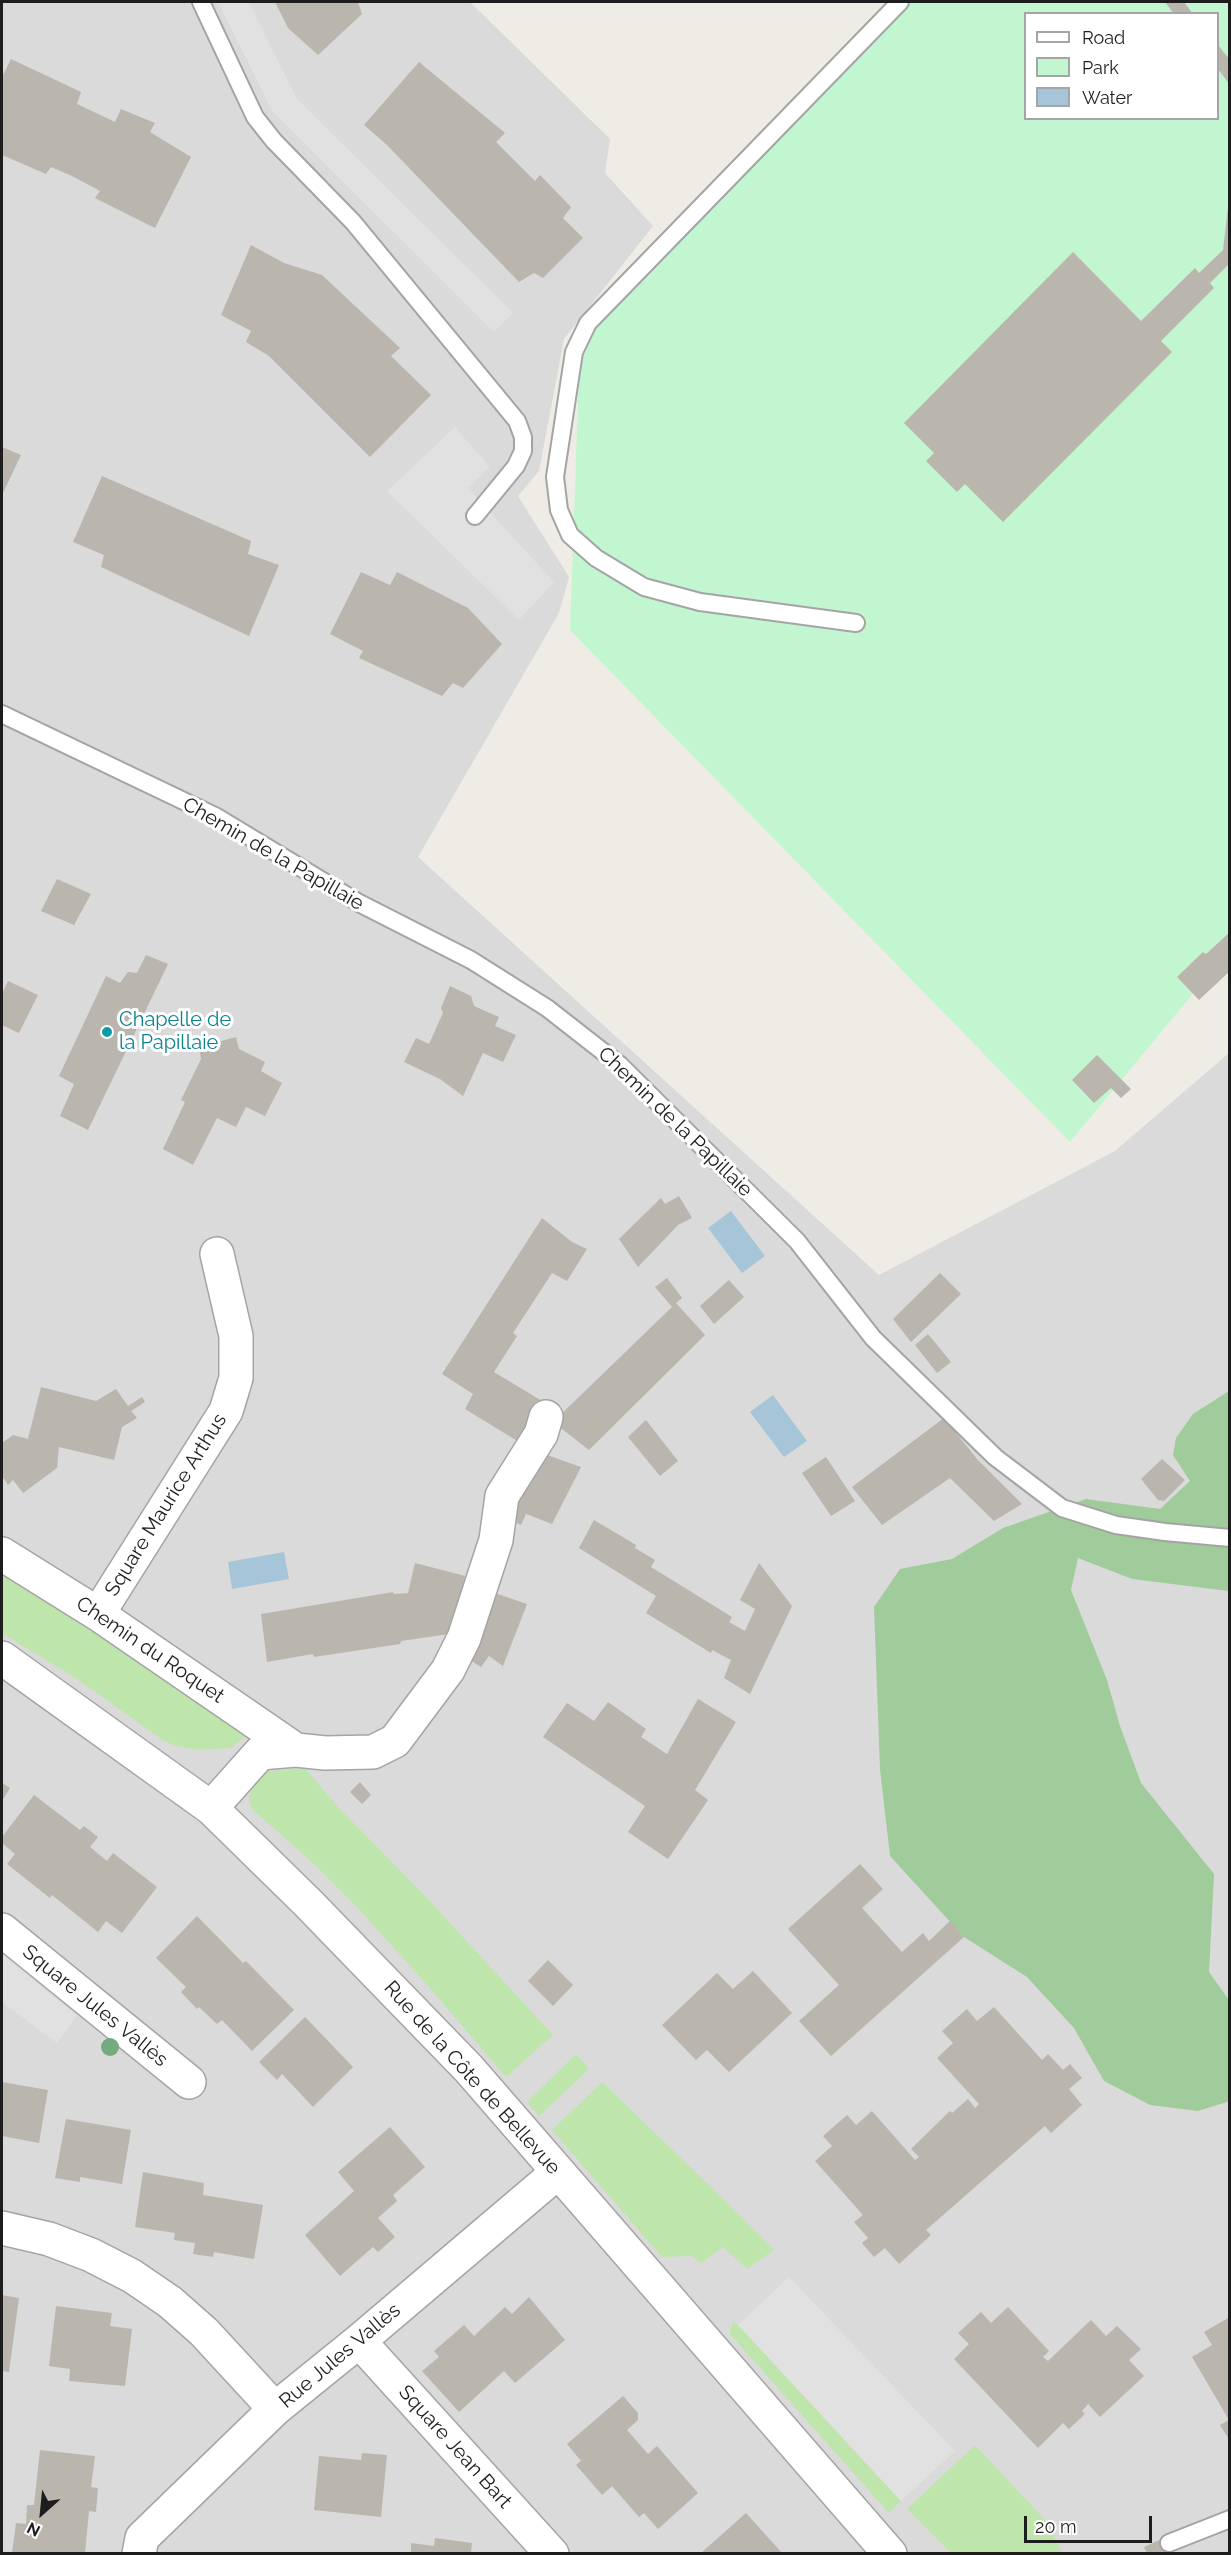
<!DOCTYPE html>
<html>
<head>
<meta charset="utf-8">
<style>
	body { margin:0 }
	#map { position:relative; width:1231px; height:2555px; overflow:hidden; background:#eeece4; font-family:Raleway,sans-serif }
	canvas { display:block }
	.frame { position:absolute; inset:0; border:3px solid #1d1d1d; pointer-events:none }
	.legend { position:absolute; left:1024px; top:12px; width:195px; height:108px; box-sizing:border-box; background:#fff; border:2px solid #a5a5a5; margin:0; padding:8px 10px; list-style:none; font-size:18px; color:#1d1d1d }
	.legend li { display:flex; align-items:center; gap:12px; height:30px }
	.legend b { width:30px; border:2px solid #a5a5a5 }
	.north { position:absolute; left:12px; top:2483px; width:60px; height:60px; -webkit-text-stroke:4px #fff; paint-order:stroke; rotate:207deg; font-size:16px; font-weight:700; line-height:24px; text-align:center; color:#1d1d1d }
	.north::after { content:''; display:block; margin:auto; width:21px; height:27px; background:#1d1d1d; clip-path:polygon(50% 0,100% 100%,50% 72%,0 100%) }
	.scale { position:absolute; left:1024px; top:2516px; width:128px; height:27px; box-sizing:border-box; border:3px solid #1d1d1d; border-top:0; padding-left:8px; font-size:18px; line-height:21px; white-space:nowrap; color:#1d1d1d; -webkit-text-stroke:4px #fff; paint-order:stroke }
</style>
</head>
<body>
<div id="map">
<canvas width="1231" height="2555"></canvas>
<div class="frame"></div>
<ul class="legend">
<li><b style="height:8px;background:#fff"></b>Road</li>
<li><b style="height:16px;background:#c2f6d0"></b>Park</li>
<li><b style="height:16px;background:#a6c5d9"></b>Water</li>
</ul>
<div class="north">N</div>
<div class="scale">20 m</div>
</div>
<script>
const c = document.querySelector('canvas').getContext('2d');
c.lineJoin = 'round';
function fill(path, color) { c.fillStyle = color; c.fill(path, 'evenodd'); }
const shape = rows => new Path2D(rows.map(r => 'M' + r).join(''));
function stroke(path, color, width, dash) { c.strokeStyle = color; c.lineWidth = width; c.lineCap = dash ? 'butt' : 'round'; c.setLineDash(dash || []); c.stroke(path); }
function label(font, color, halo, rows, align = 'center') {
  c.font = font + ' Raleway,sans-serif'; c.lineWidth = 6; c.setLineDash([]); c.textBaseline = 'middle'; c.strokeStyle = halo; c.fillStyle = color; for (const [text, x, y, turn = 0] of rows) {
    c.save(); c.translate(x, y); c.rotate((+turn || 0) * Math.PI / 180); c.textAlign = isNaN(turn) ? turn : align; if (halo) c.strokeText(text, 0, 0); c.fillText(text, 0, 0); c.restore();
  }
}
fill(shape([
	[2,2,470,2,610,139,605,173,653,226,564,339,539,471,518,496,569,577,559,613,418,857,879,1275,1115,1151,1229,1053,1229,2553,2,2554]
]), '#dbdada');
fill(shape([
	[2,1561,240,1721,245,1737,231,1748,199,1750,176,1746,164,1741,80,1681,2,1633],
	[305,1768,339,1808,426,1897,553,2035,506,2077,429,1987,357,1907,313,1863,252,1809,249,1800,250,1788,254,1778,266,1772],
	[576,2054,589,2069,539,2116,527,2102],
	[602,2082,710,2186,774,2250,747,2269,723,2247,701,2263,692,2256,662,2257,552,2130],
	[733,2322,738,2325,901,2501,889,2513,729,2333],
	[975,2445,1048,2523,1062,2553,951,2553,907,2509]
]), '#bee6ac');
fill(shape([
	[1229,1391,1229,1591,1132,1579,1078,1558,1071,1590,1107,1680,1120,1726,1141,1783,1214,1874,1209,1972,1229,2000,1230,2101,1198,2111,1150,2105,1104,2081,1074,2028,1027,1977,964,1937,890,1856,880,1769,874,1607,900,1569,952,1559,1003,1528,1086,1499,1160,1509,1190,1481,1173,1455,1176,1438,1193,1414]
]), '#a0cb9a');
fill(shape([
	[885,2,1229,2,1229,950,1070,1142,570,630,580,343],
	[1026,14,1218,14,1218,118,1026,118]
]), '#c2f6d0');
fill(shape([
	[218,2,249,2,297,99,513,313,494,332,272,111],
	[455,427,490,467,468,488,554,582,519,620,387,491],
	[2,1954,77,2016,57,2043,2,2002],
	[789,2277,955,2451,901,2501,738,2325]
]), '#e1e1e1');
fill(shape([
	[731,1211,765,1256,742,1273,708,1228],
	[773,1395,807,1441,784,1457,750,1412],
	[284,1552,289,1579,232,1589,228,1562]
]), '#a6c5d9');
fill(shape([
	[275,2,358,2,362,14,318,55,288,28],
	[1165,2,1184,2,1193,14,1174,14],
	[1218,45,1230,60,1230,85,1218,69],
	[11,59,81,92,77,104,115,122,121,109,155,123,150,132,191,157,155,228,95,198,100,191,72,176,51,167,46,174,2,155,2,77],
	[419,62,505,133,496,142,535,181,540,175,571,207,563,218,583,238,543,278,534,273,519,282,386,144,364,125],
	[1228,207,1230,263,1210,283,1214,288,1161,341,1172,352,1003,522,965,484,957,492,926,461,934,453,904,423,1073,252,1141,321,1195,268,1199,273,1223,250],
	[251,245,284,263,322,275,400,348,391,356,431,395,370,457,269,356,246,342,251,331,221,315],
	[2,447,21,455,2,495],
	[102,476,251,541,248,554,279,565,249,636,101,567,104,555,73,542],
	[361,572,390,585,397,572,468,608,502,644,463,688,453,683,442,696,359,658,363,651,330,634],
	[57,879,91,894,74,925,41,911],
	[1230,932,1230,971,1199,1000,1177,977,1203,952,1206,954],
	[146,955,168,964,88,1130,60,1116,74,1084,59,1076,106,976,120,983,128,972,137,973],
	[8,981,38,995,19,1033,2,1025,2,994],
	[450,986,471,996,474,1006,499,1017,495,1026,516,1035,503,1062,483,1053,463,1096,440,1079,404,1062,416,1038,429,1044,443,1013,441,1008],
	[236,1037,239,1049,265,1062,261,1071,282,1083,265,1116,246,1107,236,1127,217,1118,193,1165,163,1149,185,1102,181,1100,201,1059,199,1047],
	[1097,1055,1131,1089,1121,1098,1111,1088,1094,1103,1072,1080],
	[679,1196,692,1218,678,1225,638,1267,619,1239,661,1198,665,1204],
	[542,1218,572,1242,587,1249,567,1281,552,1273,513,1333,517,1336,494,1372,542,1401,519,1442,465,1409,473,1394,442,1374],
	[940,1273,961,1294,911,1342,893,1319],
	[667,1278,682,1298,676,1303,705,1335,589,1450,553,1422,672,1307,655,1287],
	[729,1280,744,1297,714,1324,700,1306],
	[928,1334,951,1362,937,1373,915,1345],
	[41,1387,96,1401,116,1389,128,1406,142,1397,145,1402,131,1411,137,1418,122,1427,114,1460,59,1447,57,1468,23,1493,13,1480,8,1485,2,1476,2,1443,13,1435,28,1439],
	[944,1418,977,1459,1022,1504,994,1521,950,1478,882,1525,852,1487],
	[646,1420,678,1461,660,1476,628,1437],
	[547,1455,581,1467,552,1524,526,1514,521,1525,509,1520,518,1490],
	[826,1457,855,1501,831,1516,802,1473],
	[1162,1459,1185,1480,1164,1501,1158,1500,1141,1479],
	[594,1520,636,1545,635,1548,655,1560,651,1567,732,1617,729,1622,745,1631,755,1609,740,1600,759,1563,792,1606,750,1694,724,1678,731,1660,712,1650,711,1653,646,1613,656,1596,579,1548],
	[415,1563,465,1576,449,1634,401,1641,400,1644,314,1657,313,1654,267,1662,261,1614,393,1592,394,1594,408,1593],
	[492,1592,527,1604,503,1666,489,1656,481,1667,465,1657],
	[698,1699,736,1722,695,1790,708,1800,668,1859,628,1832,645,1806,543,1737,567,1703,594,1721,608,1702,646,1729,641,1737,667,1754],
	[360,1782,371,1795,362,1804,350,1792],
	[2,1783,10,1788,2,1801],
	[34,1795,80,1830,84,1826,98,1837,90,1847,107,1861,113,1853,157,1887,122,1933,106,1921,98,1932,52,1895,50,1898,7,1864,15,1854,2,1843,2,1837],
	[860,1864,883,1889,862,1908,902,1952,923,1933,929,1941,950,1921,964,1937,831,2056,799,2021,839,1985,788,1929],
	[197,1916,243,1963,246,1961,294,2010,252,2051,222,2020,217,2024,199,2007,197,2009,181,1992,186,1987,156,1958],
	[548,1960,573,1985,553,2006,528,1981],
	[753,1971,792,2013,729,2072,707,2050,696,2060,662,2025,717,1973,733,1989],
	[994,2007,1042,2060,1048,2054,1063,2070,1070,2064,1082,2078,1069,2089,1082,2105,1051,2133,1045,2126,926,2230,931,2235,899,2264,885,2248,874,2257,862,2243,868,2238,854,2222,863,2215,815,2161,832,2146,823,2136,847,2115,856,2125,872,2111,915,2160,919,2157,911,2149,950,2111,952,2113,968,2099,975,2108,979,2104,937,2058,953,2043,942,2031,967,2009,977,2021],
	[305,2017,353,2067,313,2107,282,2074,277,2080,259,2062],
	[2,2082,48,2090,39,2143,2,2136],
	[66,2119,131,2130,122,2184,80,2177,80,2182,55,2178],
	[390,2127,425,2167,393,2195,397,2201,378,2218,395,2237,378,2252,373,2247,340,2276,305,2235,354,2191,338,2172],
	[143,2172,204,2183,203,2195,263,2205,254,2259,214,2252,213,2257,193,2254,195,2243,174,2240,175,2233,135,2227],
	[2,2295,19,2298,9,2372,2,2371],
	[529,2297,565,2340,515,2383,504,2371,459,2412,422,2371,439,2357,434,2351,464,2325,474,2336,505,2307,512,2314],
	[56,2306,112,2313,110,2326,132,2329,125,2386,69,2381,70,2369,49,2366],
	[1008,2307,1049,2351,1043,2357,1048,2361,1091,2320,1106,2336,1117,2326,1141,2349,1129,2360,1144,2376,1100,2417,1088,2404,1082,2411,1085,2414,1069,2429,1063,2423,1038,2448,954,2359,969,2344,958,2333,981,2312,991,2323],
	[1230,2317,1230,2441,1220,2425,1229,2420,1192,2357,1212,2345,1204,2332],
	[623,2396,638,2413,638,2420,627,2430,648,2454,657,2446,698,2493,658,2529,644,2513,639,2517,612,2486,602,2495,576,2465,581,2461,567,2444],
	[40,2450,95,2456,91,2487,98,2488,96,2512,89,2511,85,2553,12,2553,16,2523,26,2524,27,2505,34,2505],
	[362,2453,387,2455,381,2517,314,2510,319,2456,361,2460],
	[746,2513,782,2553,701,2553],
	[1166,2537,1174,2553,1147,2553,1144,2547],
	[435,2538,472,2543,471,2553,411,2553,411,2543,434,2546]
]), '#bab5ad');
const service = shape([
	[201,2,255,117,274,141,353,222,517,421,523,437,523,451,516,466,475,516],
	[856,623,700,602,644,587,596,558,570,535,559,510,555,477,574,352,588,323,900,2],
	[2,714,217,817,359,903,471,960,547,1008,620,1065,797,1241,873,1338,995,1457,1062,1508,1116,1525,1165,1532,1230,1538],
	[1169,2543,1230,2519]
]);
const minor = shape([
	[2,1554,98,1614,296,1750],
	[98,1614,226,1411,236,1378,236,1336,217,1254],
	[2,1658,211,1808,308,1903,469,2069,890,2554],
	[211,1808,260,1753,296,1750,325,1753,373,1752,395,1741,448,1670,464,1638,496,1540,502,1496,541,1434,546,1417],
	[2,1930,189,2082],
	[2,2228,49,2239,91,2255,132,2276,170,2302,204,2332,275,2409],
	[359,2341,552,2554],
	[139,2554,142,2538,275,2409,359,2341,558,2172]
]);
stroke(service, '#a4a4a4', 20);
stroke(minor, '#a4a4a4', 36);
stroke(service, '#fff', 16);
stroke(minor, '#fff', 33);
c.fillStyle = '#74ab7e';
for (const [x, y] of [
	[110,2047]
]) { c.beginPath(); c.arc(x, y, 9, 0, 2 * Math.PI); c.fill(); }
for (const [x, y, r, color] of [
	[107,1032,6,"#0f9aa8"]
]) { const dot = new Path2D(); dot.arc(x, y, r, 0, 2 * Math.PI); c.fillStyle = color; c.fill(dot); stroke(dot, '#fff', 2); }
label('20px', '#1d1d1d', '#fff', [
	["Chemin de la Papillaie",273,854,30],
	["Chemin de la Papillaie",675,1122,44],
	["Square Maurice Arthus",166,1505,-58],
	["Chemin du Roquet",150,1650,34],
	["Square Jules Vallès",95,2006,39],
	["Rue de la Côte de Bellevue",472,2078,48],
	["Rue Jules Vallès",340,2356,-40],
	["Square Jean Bart",455,2447,48]
]);
label('20px', '#0d838f', '#fff', [
	["Chapelle de",119,1020],
	["la Papillaie",119,1043]
], 'left');
</script>
</body>
</html>
